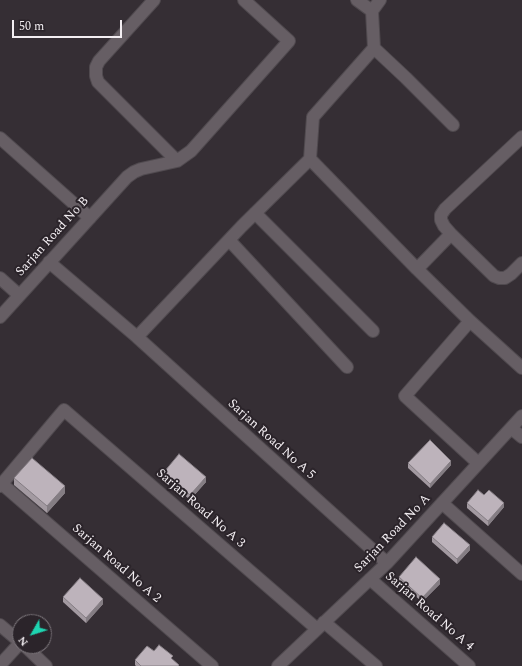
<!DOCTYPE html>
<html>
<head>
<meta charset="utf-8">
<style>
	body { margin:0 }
	#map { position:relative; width:522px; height:666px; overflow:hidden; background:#352e34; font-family:Spectral,serif }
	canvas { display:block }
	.north { position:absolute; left:12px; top:614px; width:40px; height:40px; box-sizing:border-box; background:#2b242a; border:1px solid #7b757a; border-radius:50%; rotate:231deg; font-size:11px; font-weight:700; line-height:16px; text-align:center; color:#f3eef2 }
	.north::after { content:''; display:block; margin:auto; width:14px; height:18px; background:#1ed5b1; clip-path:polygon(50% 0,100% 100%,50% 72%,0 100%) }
	.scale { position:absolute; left:12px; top:20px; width:110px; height:18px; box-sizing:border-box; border:2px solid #f3eef2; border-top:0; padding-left:5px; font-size:12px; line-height:14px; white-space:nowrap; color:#f3eef2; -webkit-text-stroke:3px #2b242a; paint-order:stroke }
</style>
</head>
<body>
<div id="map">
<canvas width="522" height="666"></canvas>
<div class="north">N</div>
<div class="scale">50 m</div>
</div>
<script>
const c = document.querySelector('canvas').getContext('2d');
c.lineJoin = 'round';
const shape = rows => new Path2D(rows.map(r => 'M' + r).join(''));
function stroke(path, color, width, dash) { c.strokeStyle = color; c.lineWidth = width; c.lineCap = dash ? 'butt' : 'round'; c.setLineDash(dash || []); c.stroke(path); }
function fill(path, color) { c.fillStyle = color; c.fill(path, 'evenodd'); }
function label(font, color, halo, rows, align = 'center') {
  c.font = font + ' Spectral,serif'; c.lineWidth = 4; c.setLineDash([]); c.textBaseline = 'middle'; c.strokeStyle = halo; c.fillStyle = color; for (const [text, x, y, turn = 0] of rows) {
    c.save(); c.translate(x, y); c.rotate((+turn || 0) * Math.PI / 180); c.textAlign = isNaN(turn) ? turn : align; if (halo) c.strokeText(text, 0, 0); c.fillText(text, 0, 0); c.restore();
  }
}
const minor = shape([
	[154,0,99,61,96,67,96,76,98,82,177,161],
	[372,11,380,0],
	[374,48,406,78,453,125],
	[522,137,445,209,441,215,441,220,444,226,451,234,494,276,499,278,505,278,511,274,522,263],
	[0,138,90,218],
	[310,159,417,269,470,321,522,368],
	[255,213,373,331],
	[229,240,347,367],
	[49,262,137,337,387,563],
	[417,269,451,234],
	[0,278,19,295],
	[0,317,127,177,134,172,141,169,177,161,191,151,289,41,244,0],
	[470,321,405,396,478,463],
	[137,337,242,226,310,159,313,117,374,48,372,11,357,0],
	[511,428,522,437],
	[2,484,212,666],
	[0,486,64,410,317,629],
	[442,503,522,574],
	[370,579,469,666],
	[324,622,376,666],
	[0,625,20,642],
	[25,646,46,666],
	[0,665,20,643],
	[278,666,387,563,522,416]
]);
stroke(minor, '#504a4f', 14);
stroke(minor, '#665e64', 12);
fill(shape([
	[408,463,451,465,430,488,408,468],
	[164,472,206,482,190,500,164,476],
	[14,478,65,493,47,513,14,485],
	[484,495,504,507,488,526,467,508,467,503],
	[432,537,470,550,457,564,432,542],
	[399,577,440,584,422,602,399,581],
	[63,597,103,604,86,623,63,602],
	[135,660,173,660,179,666,136,666,135,665]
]), '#a39aa1');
fill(shape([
	[451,461,451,465,430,488,430,484],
	[206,477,206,482,190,500,190,495],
	[65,486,65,493,47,513,47,506],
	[504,503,504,507,488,526,488,521],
	[470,545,470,550,457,564,457,559],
	[440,579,440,584,422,602,422,598],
	[103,599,103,604,86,623,86,618]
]), '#847d83');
const building = shape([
	[430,440,451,461,430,484,408,463,430,440],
	[179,454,206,477,190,495,164,472,179,454],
	[32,458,65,486,47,506,14,478,32,458],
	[478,490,484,495,489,490,504,503,488,521,467,503,478,490],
	[444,523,470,545,457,559,432,537,444,523],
	[416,557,440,579,422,598,399,577,416,557],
	[80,578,103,599,86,618,63,597,80,578],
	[159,645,173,656,171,658,179,665,178,666,141,666,135,660,147,646,154,651,159,645]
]);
fill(building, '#bdb3bb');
stroke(building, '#847d83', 1);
label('13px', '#f3eef2', '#2b242a', [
	["Sarjan Road No B",53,237,-48],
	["Sarjan Road No A 5",271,440,42],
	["Sarjan Road No A 3",200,509,41],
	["Sarjan Road No A",393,534,-46],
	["Sarjan Road No A 2",116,564,41],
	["Sarjan Road No A 4",429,612,41]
]);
</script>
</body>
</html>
